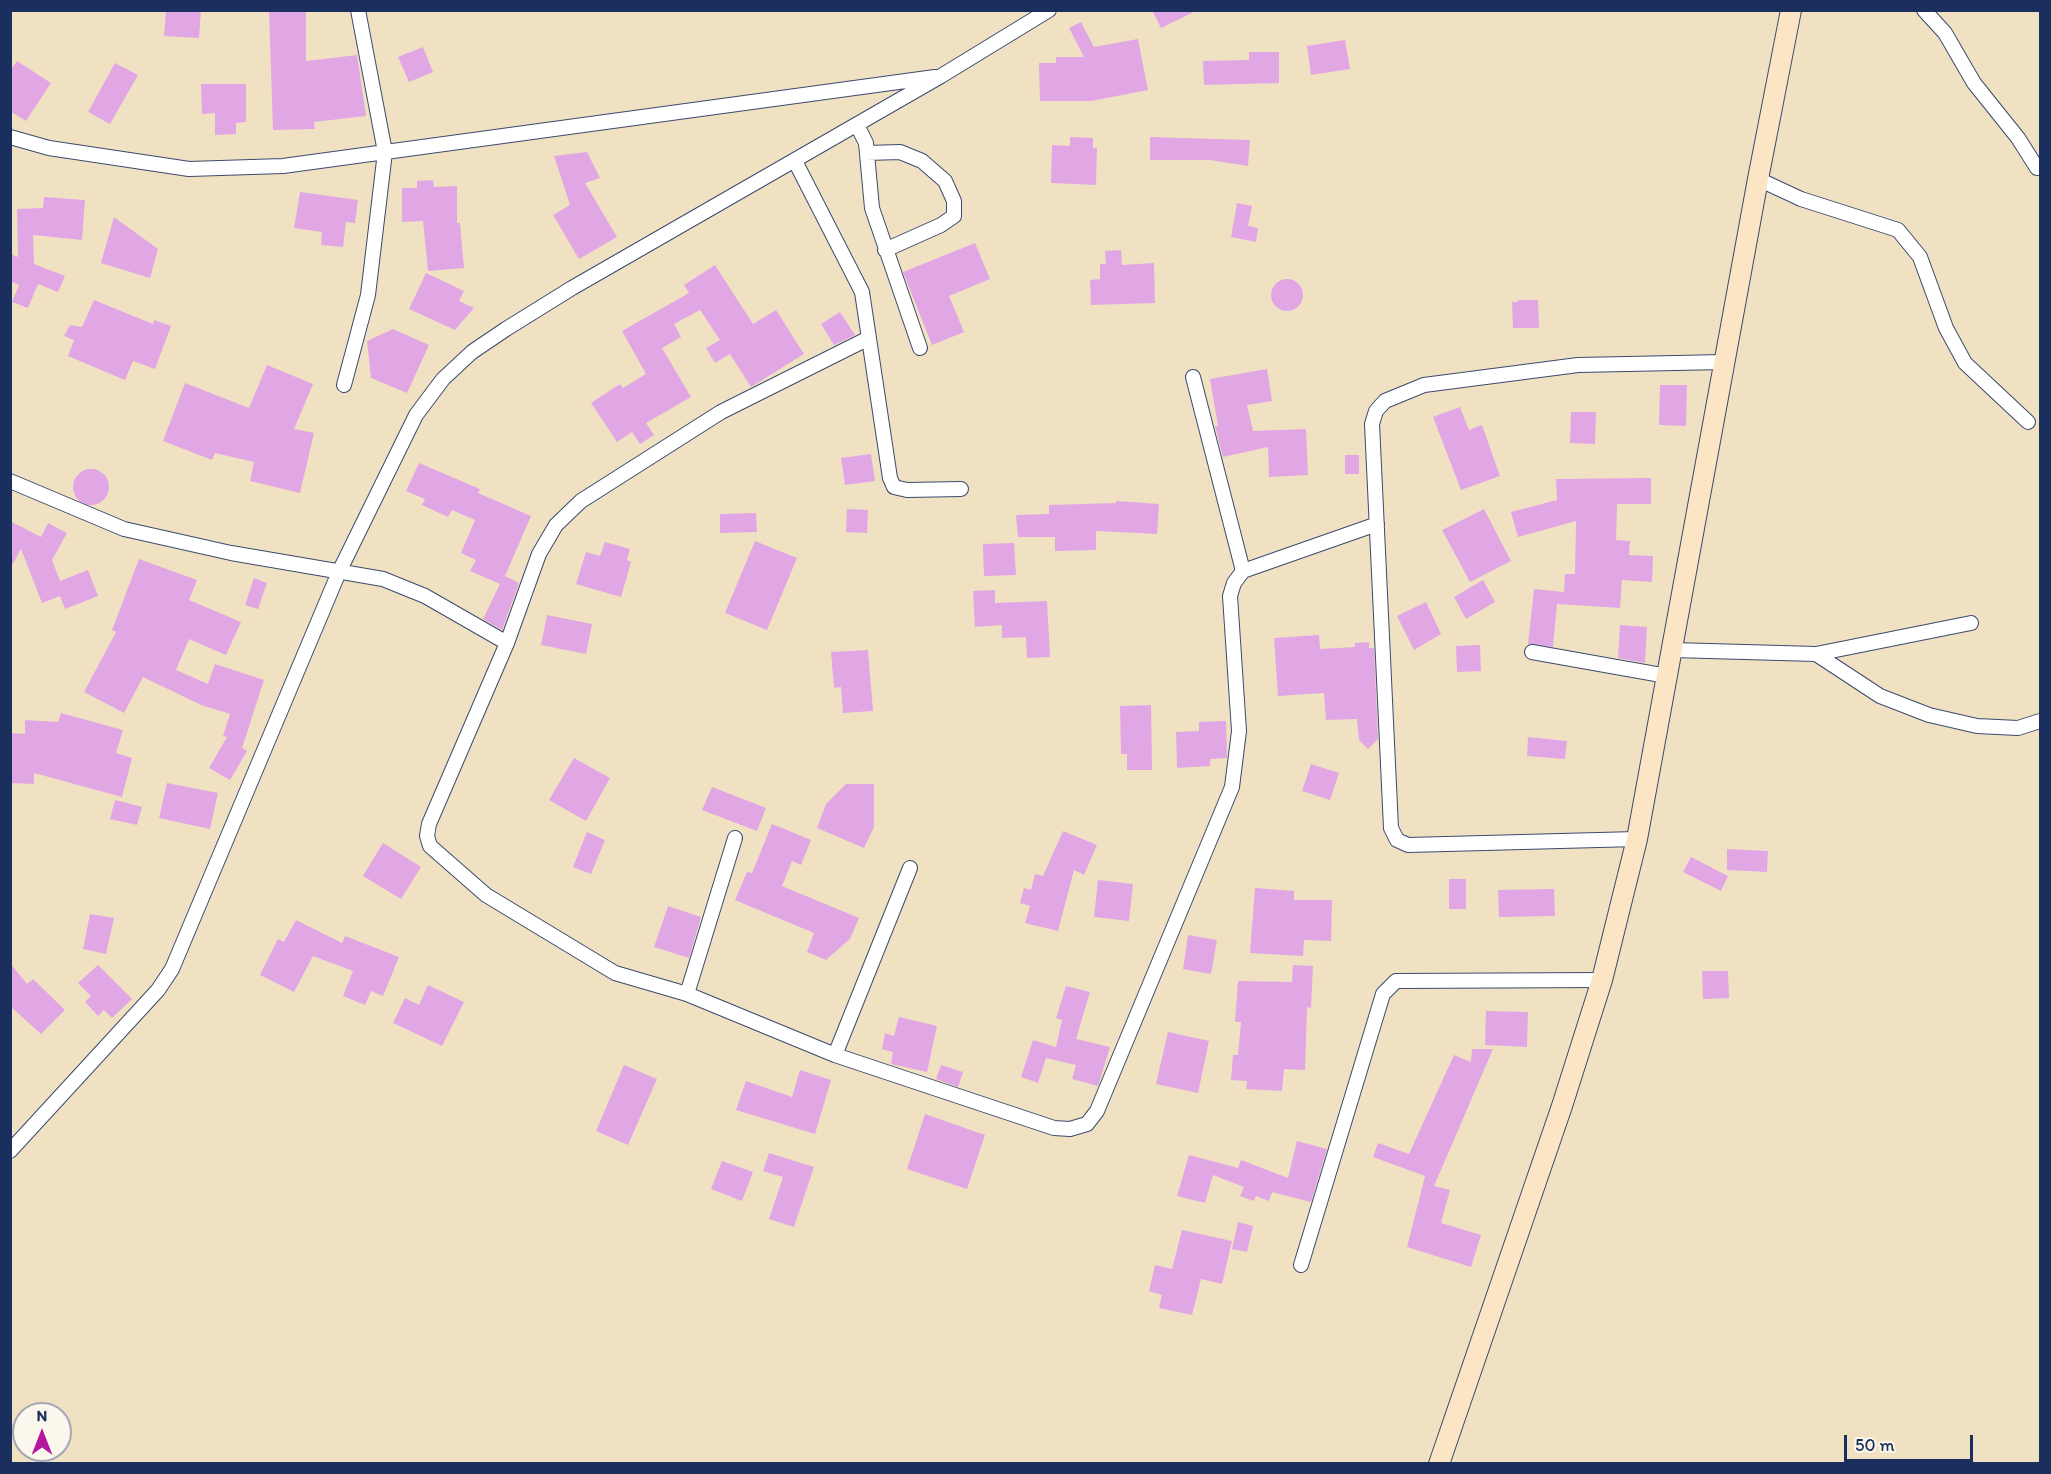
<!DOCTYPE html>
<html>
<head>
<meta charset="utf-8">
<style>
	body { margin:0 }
	#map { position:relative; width:2051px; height:1474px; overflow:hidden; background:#f1e1c3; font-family:Itim,sans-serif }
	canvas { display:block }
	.frame { position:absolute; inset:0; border:12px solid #1b2f5e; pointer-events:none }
	.north { position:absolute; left:12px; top:1402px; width:60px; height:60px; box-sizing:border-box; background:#fbf7ec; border:2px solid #a1a7b3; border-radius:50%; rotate:0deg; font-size:16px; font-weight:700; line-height:24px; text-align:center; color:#1b2f5e }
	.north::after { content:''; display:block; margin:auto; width:21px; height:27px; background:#b5179e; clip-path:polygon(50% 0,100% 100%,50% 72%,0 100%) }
	.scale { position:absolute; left:1844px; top:1435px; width:129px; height:27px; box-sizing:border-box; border:3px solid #1b2f5e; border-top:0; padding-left:8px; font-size:18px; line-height:21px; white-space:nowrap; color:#1b2f5e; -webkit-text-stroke:4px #fbf7ec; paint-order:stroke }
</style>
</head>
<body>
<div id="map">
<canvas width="2051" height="1474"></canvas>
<div class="frame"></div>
<div class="north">N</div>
<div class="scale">50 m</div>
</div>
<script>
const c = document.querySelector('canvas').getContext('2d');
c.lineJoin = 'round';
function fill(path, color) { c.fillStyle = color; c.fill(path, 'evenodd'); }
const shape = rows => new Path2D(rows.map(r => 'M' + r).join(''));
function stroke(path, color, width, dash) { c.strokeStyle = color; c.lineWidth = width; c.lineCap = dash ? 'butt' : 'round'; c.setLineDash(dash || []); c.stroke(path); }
fill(shape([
	[166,10,201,10,199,38,164,36],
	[269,10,306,10,306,61,357,55,366,116,314,122,315,129,273,130],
	[1152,10,1198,10,1161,28],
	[1081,22,1094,47,1138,39,1148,90,1091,101,1040,101,1039,63,1056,63,1056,57,1084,57,1069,28],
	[1345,40,1350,69,1311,75,1307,46],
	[423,47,433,72,409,82,398,57],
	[1249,52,1279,52,1279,83,1204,85,1203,61,1249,60],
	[17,61,51,83,26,121,10,111,10,71],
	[115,63,138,75,110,124,88,112],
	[201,84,246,84,246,122,236,123,236,134,215,135,215,113,202,114],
	[1070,137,1093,138,1093,148,1097,148,1096,185,1051,183,1052,145,1070,146],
	[1150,137,1250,140,1248,166,1210,160,1150,160],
	[587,152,600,178,585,183,617,237,579,259,553,215,570,205,554,156],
	[433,180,434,187,457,186,457,223,460,223,464,268,428,271,423,221,402,222,402,188,417,188,417,181],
	[300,192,358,200,355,223,346,222,343,247,321,245,322,232,294,228],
	[44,197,85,200,82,240,33,235,34,264,65,276,58,292,38,284,28,308,12,302,19,285,10,281,10,254,18,257,17,209,43,208],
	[1237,203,1252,206,1248,226,1258,228,1256,242,1231,237],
	[114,217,158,249,150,278,101,263],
	[975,243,990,279,949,296,964,332,932,345,903,272],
	[1121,250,1122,265,1154,263,1155,303,1091,305,1090,280,1100,279,1100,264,1106,264,1105,251],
	[715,265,753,324,776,310,804,354,751,387,730,354,715,363,706,348,720,340,700,310,674,324,681,337,662,348,691,397,646,423,654,435,640,444,632,432,617,442,591,403,620,384,623,388,646,374,622,331,689,293,684,285],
	[426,273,464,291,459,301,474,308,455,330,409,309],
	'1271 295a16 16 0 1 1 32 0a16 16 0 1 1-32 0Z',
	[94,300,153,324,154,320,171,326,155,369,133,361,125,380,68,356,74,340,64,336,70,325,82,327],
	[1518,300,1538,300,1539,328,1513,328,1512,302,1518,302],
	[840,312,855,335,834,345,821,324],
	[393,329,429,345,407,393,371,378,367,341],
	[267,365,313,384,294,429,314,433,300,493,250,481,254,462,215,453,212,460,163,441,185,383,249,408],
	[1267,369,1272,401,1247,405,1253,431,1306,429,1308,475,1269,477,1268,447,1223,457,1215,426,1218,426,1210,379],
	[1660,385,1687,385,1686,426,1659,425],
	[1460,407,1469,430,1482,425,1500,476,1461,490,1433,417],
	[1571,412,1596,412,1595,444,1570,443],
	[871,454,875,481,845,485,841,458],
	[1345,455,1359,455,1359,474,1345,474],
	[419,463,480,489,478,493,531,516,505,576,519,583,502,630,483,619,500,584,470,571,476,560,461,553,475,520,452,510,448,517,422,505,425,499,406,491],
	'73 487a18 18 0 1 1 36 0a18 18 0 1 1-36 0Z',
	[1651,478,1651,504,1617,504,1616,540,1630,541,1629,555,1653,556,1652,582,1622,580,1620,608,1557,604,1553,647,1528,644,1534,589,1564,592,1565,574,1575,574,1576,521,1518,537,1511,512,1557,500,1556,479],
	[1116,501,1159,504,1157,534,1096,531,1096,550,1055,551,1055,537,1018,537,1016,515,1049,514,1049,505,1116,503],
	[847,509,868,510,867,533,846,532],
	[1484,509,1511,561,1470,582,1442,530],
	[756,513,757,532,720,533,720,514],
	[10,521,41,537,48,523,67,533,52,560,60,581,88,570,98,596,65,609,60,596,42,603,21,549,10,569],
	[755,541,797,558,767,630,725,613],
	[605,542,630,549,627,560,631,562,621,597,576,584,586,552,600,556],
	[1014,543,1016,575,984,576,983,544],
	[139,559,197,580,189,600,241,622,226,655,189,639,176,670,208,684,215,664,264,680,242,748,247,751,230,780,209,768,227,737,223,736,230,714,201,705,143,677,124,713,84,692,116,632,112,630],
	[254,578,267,583,258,609,245,605],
	[1483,580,1495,602,1466,619,1454,597],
	[995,590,995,603,1047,601,1050,657,1027,658,1026,637,1002,638,1002,625,975,627,973,591],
	[1426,602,1441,634,1414,650,1397,616],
	[547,615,592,624,586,654,541,645],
	[1620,625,1647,627,1645,663,1618,658],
	[1319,635,1320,649,1355,647,1355,643,1369,642,1369,648,1374,648,1378,739,1368,749,1359,740,1357,719,1326,720,1324,693,1278,696,1274,638],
	[1480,645,1481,671,1457,672,1456,646],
	[868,650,873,711,843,713,841,687,834,688,831,652],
	[1151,705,1152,770,1127,770,1127,754,1121,754,1120,706],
	[61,713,123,730,116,753,132,758,122,797,34,773,34,784,10,783,10,733,25,734,25,720,58,722],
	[1226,721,1227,758,1210,759,1210,766,1177,768,1176,732,1199,731,1199,722],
	[1528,737,1567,741,1565,759,1527,756],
	[574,758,610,778,586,821,549,800],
	[1311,764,1339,773,1330,800,1302,791],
	[167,783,218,793,210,829,159,818],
	[846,784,874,784,874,827,864,848,817,828,826,804],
	[712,787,766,808,757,831,702,810],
	[115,800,142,807,137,825,110,819],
	[772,824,811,840,801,865,792,861,782,886,859,918,850,939,826,960,807,952,814,933,735,900,747,872,752,873],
	[1063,831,1097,845,1084,875,1074,870,1058,931,1025,923,1030,906,1020,903,1024,888,1031,890,1035,874,1043,876],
	[587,832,605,840,591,874,573,867],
	[383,843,421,867,401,899,363,876],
	[1727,849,1768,851,1767,872,1727,870],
	[1691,857,1728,876,1721,891,1683,872],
	[1449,879,1466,879,1466,909,1449,909],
	[1098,880,1133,884,1129,921,1094,917],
	[1255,888,1294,891,1294,900,1332,900,1331,941,1304,940,1303,956,1250,953],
	[1554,889,1555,916,1499,917,1498,890],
	[668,906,701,917,689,958,654,947],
	[90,914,114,918,106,954,83,949],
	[296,920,342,943,345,936,399,957,383,996,371,991,365,1005,343,996,353,971,313,956,294,992,260,975,278,939,284,942],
	[1188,935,1217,940,1211,974,1183,969],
	[10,963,27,984,33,979,65,1010,41,1034,10,1006],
	[98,965,132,999,112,1018,104,1010,98,1016,85,1002,91,996,78,983],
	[1293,965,1313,966,1311,1008,1307,1007,1305,1070,1284,1069,1282,1091,1246,1089,1247,1081,1231,1080,1233,1055,1238,1055,1241,1022,1235,1022,1238,981,1292,982],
	[1702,971,1728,971,1729,998,1703,999],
	[428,985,464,1002,442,1046,393,1023,405,998,419,1005],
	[1066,986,1090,992,1076,1039,1110,1047,1098,1086,1072,1079,1076,1065,1046,1058,1038,1083,1021,1077,1033,1040,1056,1047,1062,1020,1056,1018],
	[1486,1011,1528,1012,1527,1047,1485,1045],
	[899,1017,937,1026,927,1072,891,1064,893,1052,882,1049,885,1033,894,1036],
	[1168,1032,1209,1041,1198,1093,1156,1084],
	[1472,1049,1493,1049,1434,1186,1450,1190,1441,1223,1481,1235,1471,1267,1407,1247,1425,1176,1373,1157,1378,1143,1409,1154,1454,1055,1471,1062],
	[624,1065,657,1079,628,1145,596,1131],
	[941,1065,963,1072,958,1087,936,1079],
	[800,1070,831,1080,815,1134,736,1110,746,1081,792,1097],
	[925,1114,985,1135,967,1189,907,1169],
	[1297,1141,1327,1149,1311,1202,1272,1192,1269,1201,1256,1196,1254,1201,1240,1196,1244,1187,1213,1175,1205,1203,1177,1196,1189,1155,1238,1168,1241,1160,1288,1178],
	[769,1153,814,1167,794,1227,769,1219,783,1177,763,1171],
	[722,1161,753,1172,742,1201,711,1189],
	[1238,1222,1253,1226,1247,1252,1232,1249],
	[1182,1230,1232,1241,1222,1284,1201,1279,1192,1315,1159,1308,1162,1295,1149,1291,1155,1265,1172,1269]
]), '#e1a7e4');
const minor = shape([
	[1924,10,1945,33,1974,83,2018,138,2037,168,2040,166],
	[857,125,866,143,872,208,920,348],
	[10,137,49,148,189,169,283,166,935,77],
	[867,153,900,152,922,161,945,181,954,201,954,216,941,225,885,250],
	[795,161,862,292,890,478,894,487,907,490,961,489],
	[1758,179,1801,199,1898,230,1920,257,1946,328,1965,363,2028,422],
	[869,338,721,412,581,501,556,525,539,554,507,643,429,824,427,836,430,846,486,895,615,973,687,994,835,1055,1054,1128,1070,1129,1087,1124,1097,1111,1232,787,1239,731,1230,596,1234,583,1243,571,1377,524],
	[1193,377,1243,571],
	[344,385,368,295,385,152,358,10],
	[10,481,124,529,231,553,383,579,425,596,507,643],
	[1673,650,1816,654,1880,696,1929,715,1977,726,2018,728,2040,721],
	[1532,652,1667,676],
	[1816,654,1971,623],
	[1637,839,1408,845,1397,840,1391,828,1372,424,1376,411,1385,401,1424,385,1578,365,1724,362],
	[687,994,735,838],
	[835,1055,910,868],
	[10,1151,158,990,172,969,339,572,416,415,443,379,472,352,506,329,572,288,941,76,1049,10],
	[1301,1265,1383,994,1396,981,1602,980]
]);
const secondary = shape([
	[1439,1464,1562,1106,1602,980,1637,839,1758,179,1791,10]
]);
stroke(minor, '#3b4a6d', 16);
stroke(secondary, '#3b4a6d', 22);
stroke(minor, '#fff', 14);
stroke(secondary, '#fce5c4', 20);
</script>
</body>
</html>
